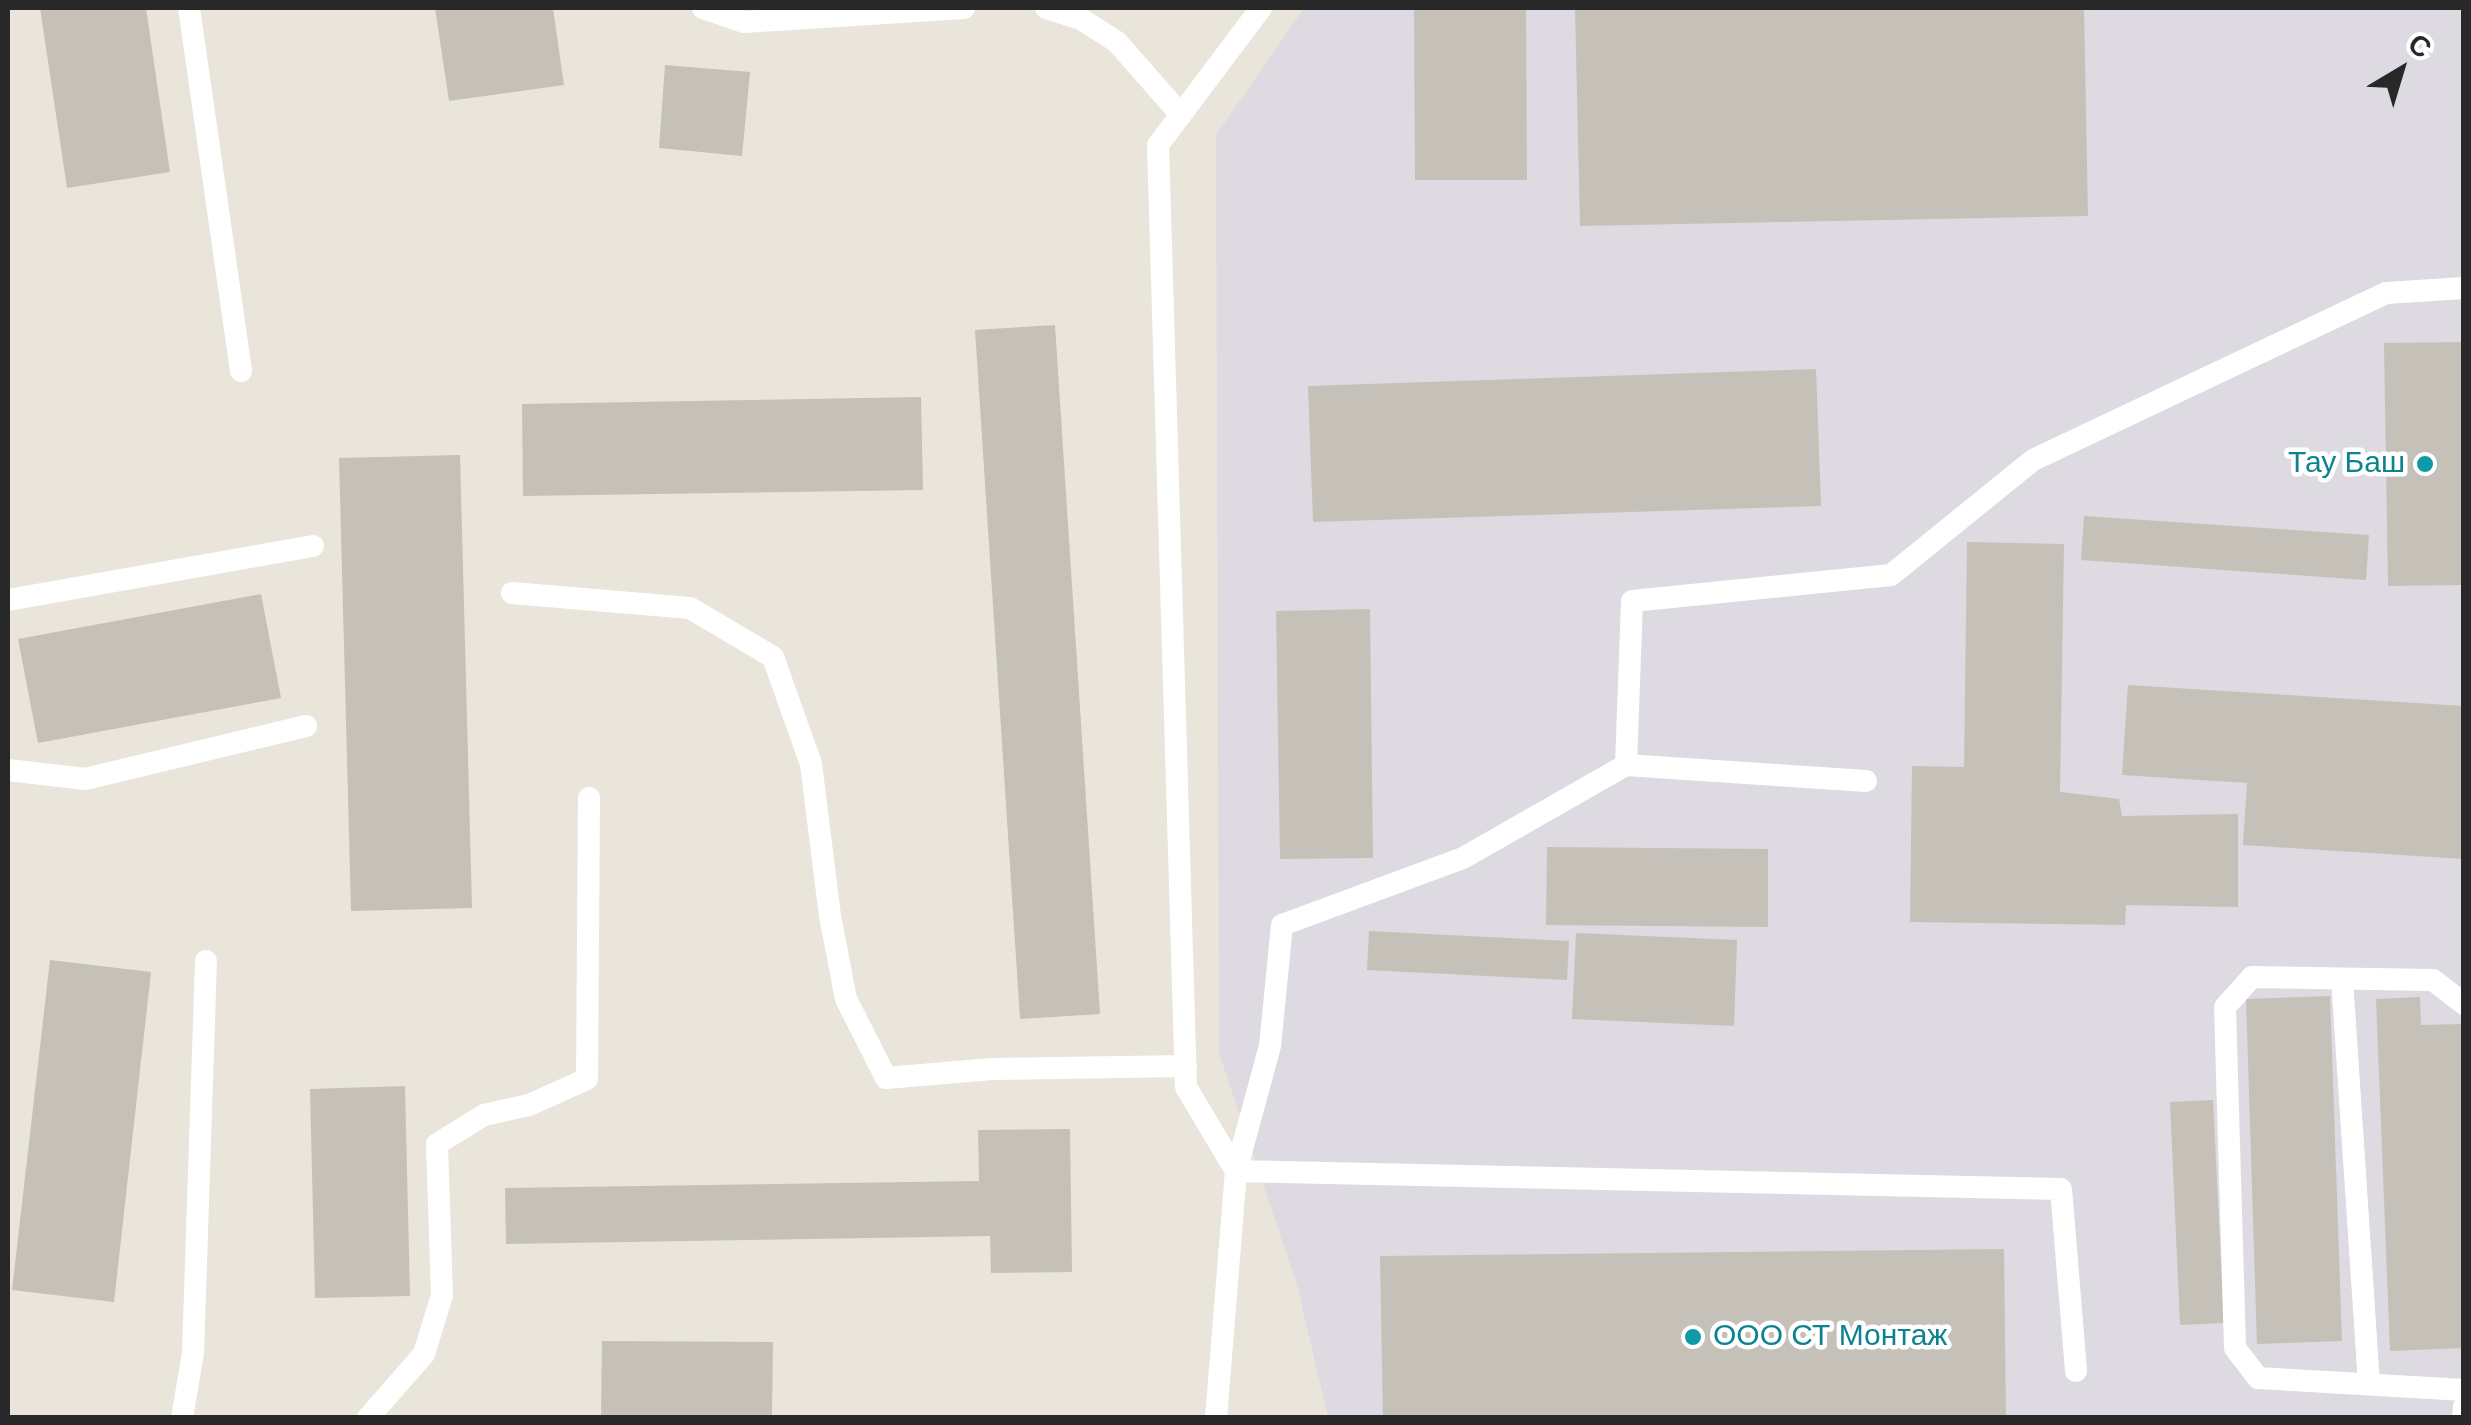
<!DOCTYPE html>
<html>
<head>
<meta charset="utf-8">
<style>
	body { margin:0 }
	#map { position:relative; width:2471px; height:1425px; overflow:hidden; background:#e9e5da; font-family:Arial,sans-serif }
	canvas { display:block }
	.frame { position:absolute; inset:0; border:10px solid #282828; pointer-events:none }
	.north { position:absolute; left:2351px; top:20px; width:100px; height:100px; -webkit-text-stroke:8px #fff; paint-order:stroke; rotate:38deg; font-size:28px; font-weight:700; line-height:40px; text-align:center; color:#282828 }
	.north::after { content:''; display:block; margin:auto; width:35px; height:45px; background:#282828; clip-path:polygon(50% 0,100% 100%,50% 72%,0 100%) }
</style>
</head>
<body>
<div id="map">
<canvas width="2471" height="1425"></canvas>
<div class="frame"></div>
<div class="north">С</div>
</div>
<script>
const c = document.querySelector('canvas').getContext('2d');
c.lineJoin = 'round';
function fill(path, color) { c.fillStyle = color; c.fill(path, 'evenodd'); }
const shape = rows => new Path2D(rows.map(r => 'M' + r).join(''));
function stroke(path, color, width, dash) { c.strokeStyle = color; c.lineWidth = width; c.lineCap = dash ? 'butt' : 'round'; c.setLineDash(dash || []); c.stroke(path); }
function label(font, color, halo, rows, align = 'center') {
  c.font = font + ' Arial,sans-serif'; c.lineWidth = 9; c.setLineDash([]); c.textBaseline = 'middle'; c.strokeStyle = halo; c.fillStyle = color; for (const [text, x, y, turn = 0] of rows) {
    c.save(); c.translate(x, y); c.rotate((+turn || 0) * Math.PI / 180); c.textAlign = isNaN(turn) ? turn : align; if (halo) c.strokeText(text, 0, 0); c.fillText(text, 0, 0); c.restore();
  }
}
fill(shape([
	[1304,8,2463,8,2463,1417,1328,1417,1297,1285,1219,1053,1216,135]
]), '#dddae2');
fill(shape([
	[40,8,146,8,170,172,67,188],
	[435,8,553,8,564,85,449,101],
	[1414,8,1526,8,1527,180,1415,180],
	[1575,8,2084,8,2088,216,1580,226],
	[665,65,750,72,742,156,659,148],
	[1055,325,1100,1014,1020,1019,975,330],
	[2464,342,2464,585,2388,586,2384,343],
	[1816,369,1821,506,1313,522,1308,386],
	[921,397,923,490,523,496,522,404],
	[460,455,472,908,351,911,339,458],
	[2084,516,2369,535,2366,580,2081,560],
	[1967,542,2064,544,2060,792,2119,799,2122,816,2238,814,2238,907,2126,905,2125,925,1910,922,1912,766,1964,767],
	[261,594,281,698,38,743,18,639],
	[1370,609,1373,858,1280,859,1276,611],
	[2128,685,2464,706,2464,859,2243,845,2247,783,2122,775],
	[1547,847,1768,849,1768,927,1546,925],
	[1369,931,1569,941,1567,980,1367,970],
	[1576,933,1737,940,1734,1026,1572,1019],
	[50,960,151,972,114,1302,12,1290],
	[2330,996,2342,1341,2257,1344,2246,999],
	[2420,997,2421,1025,2461,1024,2464,1348,2390,1351,2376,999],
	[405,1086,410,1296,315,1298,310,1089],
	[2213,1100,2224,1323,2180,1325,2170,1102],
	[1070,1129,1072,1272,991,1273,990,1236,506,1244,505,1188,979,1181,978,1130],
	[2004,1249,2006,1418,1383,1418,1380,1256],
	[602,1341,773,1342,772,1417,601,1415]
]), '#c5c1b9');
stroke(shape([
	[189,8,241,371],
	[703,8,744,22,964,8],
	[1046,8,1081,19,1117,42,1181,115],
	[512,593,690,608,773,657,811,764,830,916,846,999,886,1078,992,1069,1186,1066],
	[8,600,313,546],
	[1626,765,1632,601,1891,575,2033,460,2386,293,2464,288],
	[8,770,85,779,306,726],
	[1866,781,1626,765,1463,858,1282,925,1270,1046,1236,1171,2061,1189,2076,1371],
	[2342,979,2369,1384],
	[2464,1004,2433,980,2252,977,2225,1007,2235,1348,2258,1378,2464,1390],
	[182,1418,193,1353,206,961],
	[368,1418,424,1354,442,1295,437,1144,484,1115,529,1105,587,1079,589,798],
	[1216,1418,1236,1171,1186,1087,1158,145,1261,8],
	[2463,1418,2464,1407]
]), '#fff', 22);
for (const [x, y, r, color] of [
	[2425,464,10,"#0f9aa8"],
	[1693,1337,10,"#0f9aa8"]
]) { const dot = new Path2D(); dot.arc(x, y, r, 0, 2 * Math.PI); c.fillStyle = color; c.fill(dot); stroke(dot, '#fff', 4); }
label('30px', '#0d838f', '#fff', [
	["Тау Баш",2405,464],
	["ООО СТ Монтаж",1713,1337,"left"]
], 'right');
</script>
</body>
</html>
